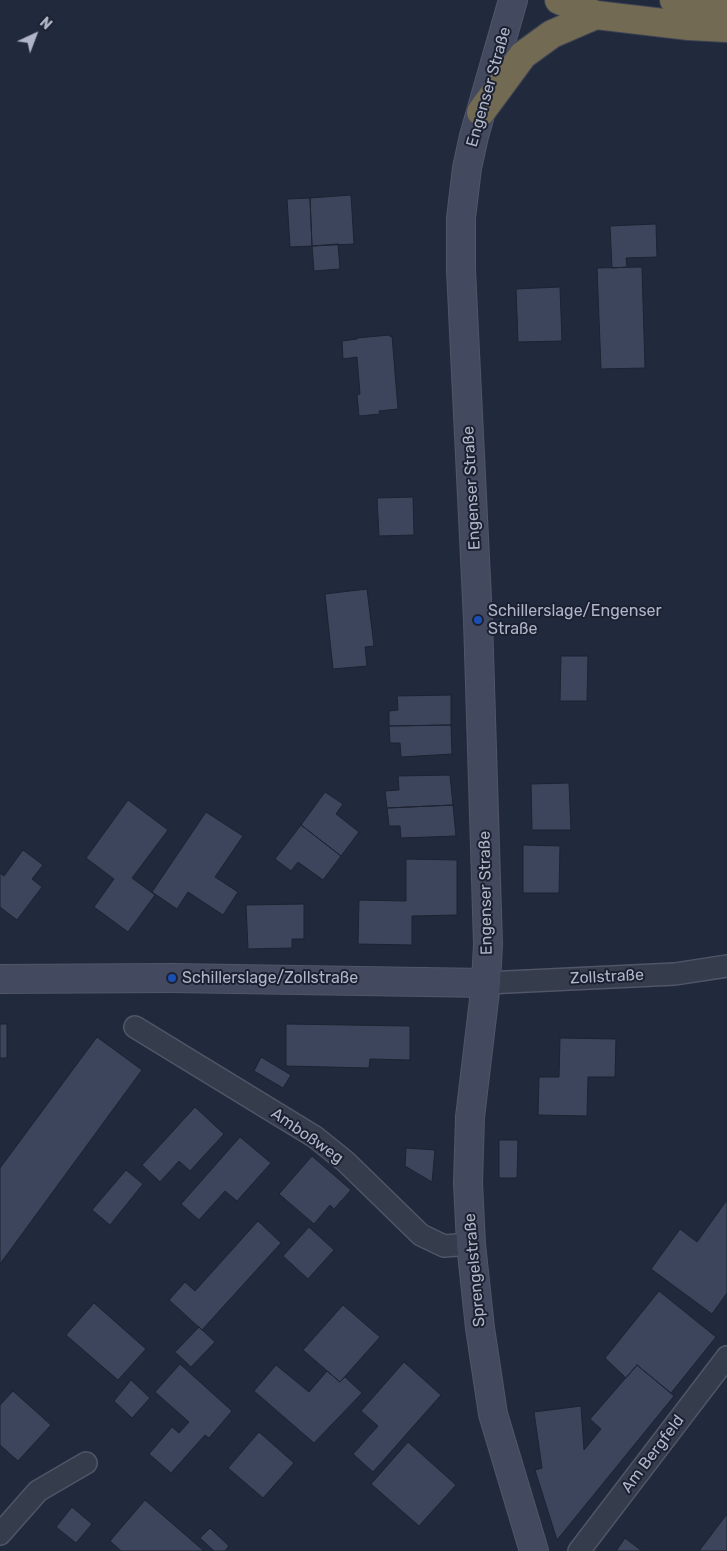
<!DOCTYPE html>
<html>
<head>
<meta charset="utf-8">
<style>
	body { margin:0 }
	#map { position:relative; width:727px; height:1551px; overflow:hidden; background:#21293c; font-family:Rubik,sans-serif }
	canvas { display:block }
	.north { position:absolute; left:10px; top:10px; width:50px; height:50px; -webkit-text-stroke:4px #1b2131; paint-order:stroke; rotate:43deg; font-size:14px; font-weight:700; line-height:20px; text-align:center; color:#b0b6c8 }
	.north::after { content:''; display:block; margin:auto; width:18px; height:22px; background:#b0b6c8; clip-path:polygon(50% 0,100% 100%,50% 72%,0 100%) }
</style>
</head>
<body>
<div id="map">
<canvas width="727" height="1551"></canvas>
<div class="north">N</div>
</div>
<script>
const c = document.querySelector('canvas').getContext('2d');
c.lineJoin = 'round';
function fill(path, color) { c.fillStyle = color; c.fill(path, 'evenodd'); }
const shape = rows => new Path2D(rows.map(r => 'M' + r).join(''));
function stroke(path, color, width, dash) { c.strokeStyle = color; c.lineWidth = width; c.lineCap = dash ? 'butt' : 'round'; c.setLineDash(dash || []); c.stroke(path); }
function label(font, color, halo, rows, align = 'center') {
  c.font = font + ' Rubik,sans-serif'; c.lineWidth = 4; c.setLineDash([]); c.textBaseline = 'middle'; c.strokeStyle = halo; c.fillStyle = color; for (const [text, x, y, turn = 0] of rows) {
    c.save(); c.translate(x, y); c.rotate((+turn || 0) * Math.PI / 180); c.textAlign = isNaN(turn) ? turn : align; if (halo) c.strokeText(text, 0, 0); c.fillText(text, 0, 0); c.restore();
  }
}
const building = shape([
	[351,195,354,244,312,246,310,198,351,195],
	[310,198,312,246,290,247,287,199,310,198],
	[656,224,657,257,626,258,627,267,612,268,610,226,656,224],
	[338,244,340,269,314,271,312,246,338,244],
	[642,267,645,368,601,369,597,268,642,267],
	[560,287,562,341,518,342,516,289,560,287],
	[390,335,390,337,392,336,398,409,379,411,380,414,359,416,357,395,360,394,357,357,343,359,342,341,357,339,357,338,390,335],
	[413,497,414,535,379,536,377,498,413,497],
	[367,589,374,646,365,647,367,666,333,669,325,594,367,589],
	[561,656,588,656,587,701,560,701,561,656],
	[451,695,451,725,389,726,389,711,398,710,397,696,451,695],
	[451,725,452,754,401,757,400,743,390,743,389,726,451,725],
	[450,775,453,805,387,808,385,791,399,790,398,776,450,775],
	[569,783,571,830,532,830,531,784,569,783],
	[325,792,343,804,336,814,359,832,341,856,301,825,325,792],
	[128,800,168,830,132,878,155,895,128,932,94,907,114,879,86,858,128,800],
	[453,805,456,836,401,838,400,826,389,826,387,808,453,805],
	[206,812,243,836,215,877,238,892,223,915,188,892,177,909,152,892,206,812],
	[301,825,341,856,323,880,298,862,291,871,275,859,301,825],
	[523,845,560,846,559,893,523,893,523,845],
	[23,850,43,865,32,879,42,887,17,920,0,907,0,873,4,876,23,850],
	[406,859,457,860,457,915,412,916,412,945,358,944,359,900,406,901,406,859],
	[304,904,304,939,292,939,292,948,248,949,246,905,304,904],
	[0,1024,7,1024,7,1058,0,1058,0,1024],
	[286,1024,410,1026,410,1060,370,1059,369,1068,286,1066,286,1024],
	[97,1037,142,1070,0,1264,0,1168,97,1037],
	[560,1038,616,1039,615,1077,588,1077,587,1116,538,1115,539,1077,559,1077,560,1038],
	[261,1057,291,1075,283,1088,254,1071,261,1057],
	[195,1107,224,1134,190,1171,179,1161,160,1182,142,1165,195,1107],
	[240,1137,271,1163,237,1201,225,1191,199,1220,181,1204,240,1137],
	[499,1140,518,1140,517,1178,499,1178,499,1140],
	[406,1148,435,1150,432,1182,405,1166,406,1148],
	[312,1156,351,1190,334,1209,330,1205,314,1224,279,1194,312,1156],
	[126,1170,143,1184,110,1225,92,1210,126,1170],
	[727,1200,727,1293,712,1314,651,1269,680,1229,697,1242,727,1200],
	[258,1221,281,1243,202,1330,169,1300,185,1282,195,1291,258,1221],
	[309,1227,334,1250,308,1279,283,1256,309,1227],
	[659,1291,716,1337,671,1393,637,1365,626,1378,605,1358,659,1291],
	[94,1303,146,1349,118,1380,66,1335,94,1303],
	[343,1305,380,1337,340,1382,303,1350,343,1305],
	[199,1327,215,1342,191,1367,175,1352,199,1327],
	[404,1362,441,1395,373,1472,353,1454,378,1426,361,1411,404,1362],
	[180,1364,232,1411,209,1438,205,1435,171,1473,149,1454,172,1427,179,1433,189,1422,155,1392,180,1364],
	[276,1365,309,1392,327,1371,340,1382,345,1377,362,1393,314,1443,254,1391,276,1365],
	[637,1365,674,1396,557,1540,535,1470,542,1468,534,1412,581,1406,584,1450,601,1429,590,1419,637,1365],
	[131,1380,150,1398,132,1418,114,1401,131,1380],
	[13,1391,51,1425,18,1461,0,1445,0,1405,13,1391],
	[259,1432,294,1463,263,1498,228,1468,259,1432],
	[408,1442,456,1485,419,1526,371,1484,408,1442],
	[145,1500,204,1551,121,1551,110,1541,145,1500],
	[72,1507,92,1524,76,1543,56,1527,72,1507],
	[727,1514,727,1551,699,1551,727,1514],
	[210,1528,229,1546,225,1551,214,1551,200,1538,210,1528],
	[625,1538,642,1551,616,1551,625,1538]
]);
fill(building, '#3d455c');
stroke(building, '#1d2333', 1);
const street = shape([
	[486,983,675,974,727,966],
	[135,1027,315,1137,345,1161,421,1235,444,1246,471,1244],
	[0,1534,38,1491,86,1463],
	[579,1551,727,1357]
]);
const secondary = shape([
	[513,0,474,136,467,168,461,218,461,270,478,620,488,944,486,983,470,1117,468,1183,471,1244,480,1328,493,1414,534,1551],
	[0,979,172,978,486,983]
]);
const highway = shape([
	[559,0,596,15,689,26,727,28],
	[674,0,693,5,727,9],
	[481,112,523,55,552,34,596,15]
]);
stroke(street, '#505667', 24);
stroke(secondary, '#505667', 30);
stroke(highway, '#3d4354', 30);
stroke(street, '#353c4c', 21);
stroke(secondary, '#434a5f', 28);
stroke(highway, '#726a52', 28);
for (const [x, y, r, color] of [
	[478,620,5,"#1a4fb4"],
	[172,978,5,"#1a4fb4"]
]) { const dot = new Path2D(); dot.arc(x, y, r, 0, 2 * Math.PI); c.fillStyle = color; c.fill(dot); stroke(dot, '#1b2131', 2); }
label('16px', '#b0b6c8', '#1b2131', [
	["Engenser Straße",489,87,-74],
	["Engenser Straße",472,488,-93],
	["Engenser Straße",486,893,-91],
	["Zollstraße",607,977,-3],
	["Amboßweg",307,1136,35],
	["Sprengelstraße",475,1270,-95],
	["Am Bergfeld",653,1454,-53]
]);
label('16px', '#b0b6c8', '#1b2131', [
	["Schillerslage/Engenser",488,611],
	["Straße",488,629],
	["Schillerslage/Zollstraße",182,978]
], 'left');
</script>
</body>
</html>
